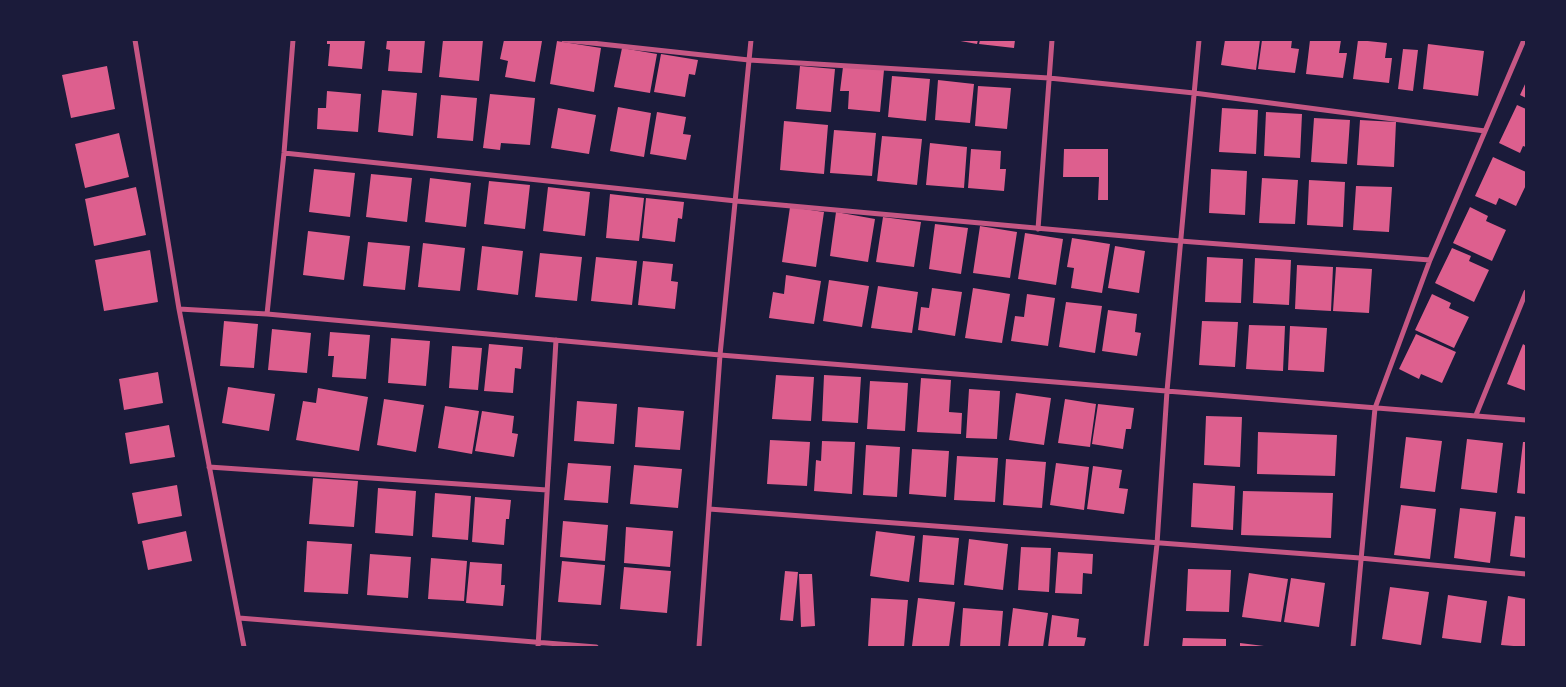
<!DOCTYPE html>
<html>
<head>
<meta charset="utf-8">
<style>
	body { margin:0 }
	#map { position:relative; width:1566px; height:687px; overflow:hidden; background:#1b1b3a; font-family:"Archivo Narrow",sans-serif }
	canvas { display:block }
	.frame { position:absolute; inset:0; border:41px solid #1b1b3a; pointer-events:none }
</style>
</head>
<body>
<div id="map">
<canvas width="1566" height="687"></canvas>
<div class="frame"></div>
</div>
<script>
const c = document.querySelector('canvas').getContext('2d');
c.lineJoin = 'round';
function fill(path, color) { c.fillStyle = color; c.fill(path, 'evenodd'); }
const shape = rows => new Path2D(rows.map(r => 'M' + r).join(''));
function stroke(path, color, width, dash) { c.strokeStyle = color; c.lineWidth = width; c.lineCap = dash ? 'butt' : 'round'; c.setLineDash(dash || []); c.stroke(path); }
fill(shape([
	[327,40,365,40,362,69,328,66,330,44,327,44],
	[387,40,425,40,422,73,388,71,390,50,386,49],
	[443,40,483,40,479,81,439,77],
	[504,40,542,41,535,82,505,77,508,61,500,59],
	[955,40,978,40,977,44],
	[980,40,1015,40,1014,48,979,44],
	[1225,40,1260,40,1256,70,1221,65],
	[1262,40,1292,40,1291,48,1299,49,1295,73,1258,69],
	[1310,40,1341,40,1339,53,1347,53,1343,78,1306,74],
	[1358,40,1387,43,1385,58,1392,58,1389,83,1353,79],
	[557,41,601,48,594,92,550,84],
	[1428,44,1484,51,1478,96,1423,89],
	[622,48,657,54,650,93,614,87],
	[1403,49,1418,50,1413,91,1398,89],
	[661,54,698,60,695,75,689,74,685,97,654,92],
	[107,66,115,109,71,118,62,75],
	[800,66,835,69,831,112,796,109],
	[843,67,884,70,880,112,848,109,849,91,840,91],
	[892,76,930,79,926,121,888,117],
	[938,80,974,84,970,123,935,120],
	[1526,82,1526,98,1520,95],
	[978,86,1011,88,1007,129,975,126],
	[382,90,417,93,413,136,378,132],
	[327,91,361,94,358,132,317,129,318,108,326,108],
	[490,94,535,98,530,145,501,143,500,150,483,148],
	[441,95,477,98,473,141,437,138],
	[1517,105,1526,109,1526,147,1523,146,1520,153,1499,143],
	[618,107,651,113,644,157,610,151],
	[558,108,596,115,589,154,551,148],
	[1222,108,1258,110,1256,154,1219,152],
	[657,112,686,117,683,134,691,135,686,160,650,154],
	[1266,112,1302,114,1300,158,1264,156],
	[1314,118,1350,120,1347,164,1311,162],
	[1360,120,1396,122,1394,167,1357,165],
	[784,121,828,125,824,174,780,170],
	[834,130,876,133,872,176,830,173],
	[119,133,129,177,85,188,75,144],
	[882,136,922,139,917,185,877,181],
	[930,143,967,147,964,188,926,185],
	[971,149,1001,151,1000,169,1006,169,1004,191,968,188],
	[1064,149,1108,149,1108,200,1098,200,1099,177,1063,177],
	[1493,157,1526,172,1526,185,1516,206,1499,198,1496,205,1475,196],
	[314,169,355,173,350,217,309,212],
	[1211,169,1247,171,1245,215,1209,213],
	[371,174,412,178,407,222,366,217],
	[430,178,471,183,466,227,425,222],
	[1262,178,1298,180,1295,224,1259,223],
	[1309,180,1345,182,1343,227,1307,225],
	[489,181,530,185,525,229,484,224],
	[1356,186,1392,187,1389,232,1353,230],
	[136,187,146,235,94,246,85,199],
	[548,187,590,192,585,236,543,231],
	[610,194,644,198,639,241,606,238],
	[646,198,684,202,682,219,678,218,675,242,642,238],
	[790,207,824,212,816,267,782,262],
	[1470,207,1488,216,1486,221,1506,230,1492,261,1453,243],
	[836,212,875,219,868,262,830,256],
	[883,217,921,222,914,267,876,262],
	[935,224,968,228,961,274,929,269],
	[980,226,1017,232,1010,278,973,273],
	[308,231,350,236,344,280,303,275],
	[1025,233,1063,239,1056,285,1018,279],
	[1072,238,1110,244,1102,293,1071,288,1074,268,1067,267],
	[368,242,410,246,405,290,363,286],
	[423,243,465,248,460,291,418,287],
	[482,246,523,251,518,295,477,290],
	[1115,246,1145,251,1139,293,1108,288],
	[1452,248,1471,256,1469,261,1489,270,1474,302,1435,283],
	[150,250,158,302,104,311,95,260],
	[540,253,582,257,577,301,535,297],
	[596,257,637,261,632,305,591,301],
	[1207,257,1243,259,1241,303,1205,302],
	[1255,258,1291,260,1289,305,1253,303],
	[643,261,673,264,671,281,678,282,675,309,638,305],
	[1297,265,1333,267,1331,311,1295,309],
	[1336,267,1372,269,1369,313,1333,311],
	[786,275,821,281,814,324,769,318,773,292,784,294],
	[829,280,869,286,862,327,823,321],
	[878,286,918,292,912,333,871,328],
	[932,288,962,292,955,336,918,330,921,307,929,308],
	[973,288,1010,294,1002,343,965,338],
	[1027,294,1055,298,1048,346,1011,341,1015,316,1024,317],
	[1432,294,1451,303,1449,308,1469,317,1454,348,1415,330],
	[1066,302,1102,306,1095,353,1059,347],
	[1108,310,1137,314,1135,332,1141,333,1137,356,1102,351],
	[224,321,258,324,254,368,220,366],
	[1202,321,1238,322,1235,367,1199,365],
	[1249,325,1285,326,1283,371,1246,369],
	[1290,326,1327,328,1324,372,1288,370],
	[272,329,311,333,307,373,268,370],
	[330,332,370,335,366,379,332,377,334,356,328,356],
	[1416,334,1456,352,1442,383,1421,374,1419,379,1399,369],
	[391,338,430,341,426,386,388,383],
	[489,344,523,347,521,369,515,368,513,393,484,391],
	[1523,344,1526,346,1526,391,1507,384],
	[452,346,482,348,478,390,449,388],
	[158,372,163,403,124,410,119,379],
	[776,375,814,377,811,421,772,419],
	[824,375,861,377,858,423,822,421],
	[921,378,951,380,949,412,962,413,961,434,917,432],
	[870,381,908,383,905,431,867,429],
	[228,387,275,394,269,431,222,423],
	[318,388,368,397,359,451,296,440,303,401,316,403],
	[969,389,1000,391,997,439,966,438],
	[1016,393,1051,398,1044,445,1009,440],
	[384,399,424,405,416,452,377,445],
	[1065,399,1096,404,1090,447,1058,443],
	[577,401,617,404,614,444,574,441],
	[1098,404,1134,408,1131,429,1126,429,1123,449,1092,444],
	[445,406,479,411,472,454,438,448],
	[638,407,684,411,680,450,635,447],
	[482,411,514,416,512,433,518,434,514,457,475,451],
	[1206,416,1242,417,1240,467,1204,465],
	[169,425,175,457,130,464,125,433],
	[1258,432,1337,435,1335,476,1257,474],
	[1406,437,1442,441,1435,492,1400,488],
	[1467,439,1503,443,1497,493,1461,489],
	[770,440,810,442,807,486,767,484],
	[822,441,855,442,852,494,814,491,816,460,821,461],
	[1523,442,1526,442,1526,494,1517,493],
	[866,445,900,447,897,497,863,495],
	[912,449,949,451,946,497,909,494],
	[957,456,998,458,995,502,954,500],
	[1006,459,1046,462,1042,508,1003,505],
	[568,463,611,466,608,503,564,500],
	[1056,463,1089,467,1084,510,1050,505],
	[634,465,682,469,678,508,630,504],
	[1093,466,1122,470,1119,488,1128,489,1124,514,1087,509],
	[313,478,358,481,354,527,309,524],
	[1193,483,1235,486,1233,530,1191,527],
	[177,485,182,516,138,524,132,493],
	[378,488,416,491,413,536,375,533],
	[1243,491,1333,493,1331,538,1241,535],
	[435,493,471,496,468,540,432,537],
	[475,497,511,500,509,519,506,519,504,545,472,542],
	[1401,505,1436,509,1430,559,1394,555],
	[1460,508,1496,512,1490,563,1454,558],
	[1515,516,1526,517,1526,558,1510,556],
	[563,521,608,525,605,561,560,557],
	[626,527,673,531,670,567,624,563],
	[186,531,192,561,148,570,142,541],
	[876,531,915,536,909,582,870,576],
	[923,535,959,538,954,585,919,582],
	[969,539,1008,544,1003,590,964,585],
	[307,541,352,544,348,594,304,592],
	[1021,547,1051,548,1049,592,1018,590],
	[1058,552,1093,554,1092,574,1083,573,1082,594,1055,593],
	[370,554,411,557,408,598,367,595],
	[431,558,467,561,464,601,428,599],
	[562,561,605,565,601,605,558,602],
	[470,562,502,564,501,585,505,585,503,606,466,603],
	[624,567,671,571,667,613,620,609],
	[1188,569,1231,570,1229,612,1186,611],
	[785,571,798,572,793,621,780,620],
	[1249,573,1288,579,1281,622,1242,617],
	[799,574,812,574,815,626,801,627],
	[1291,578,1325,583,1319,627,1284,622],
	[1390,587,1429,592,1421,645,1382,639],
	[1448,595,1487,601,1481,643,1442,638],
	[1508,596,1526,599,1526,647,1501,645],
	[871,598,908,600,904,647,868,647],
	[918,598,955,602,949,647,912,646],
	[963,608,1003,611,1000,647,960,647],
	[1013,608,1048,613,1043,647,1008,647],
	[1052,615,1079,619,1077,637,1086,638,1084,647,1048,647],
	[1183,638,1226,639,1226,647,1182,647],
	[1240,643,1264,646,1264,647,1240,647]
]), '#dd5f8e');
stroke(shape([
	[135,40,179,309,244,647],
	[564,40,749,60,1049,78,1194,93,1485,131],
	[284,153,736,201,1180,241,1430,260],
	[1038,229,1052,40],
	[179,309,267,314,720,355,1526,420],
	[267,314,284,153,293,40],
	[1476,415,1526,292],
	[209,467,547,490],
	[709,509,1360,558,1526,574],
	[239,618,596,647],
	[538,647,556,340],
	[699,647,720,355,751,40],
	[1146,647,1157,544,1167,391,1199,40],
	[1353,647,1375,408,1430,260,1524,40]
]), '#c65784', 5);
</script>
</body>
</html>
